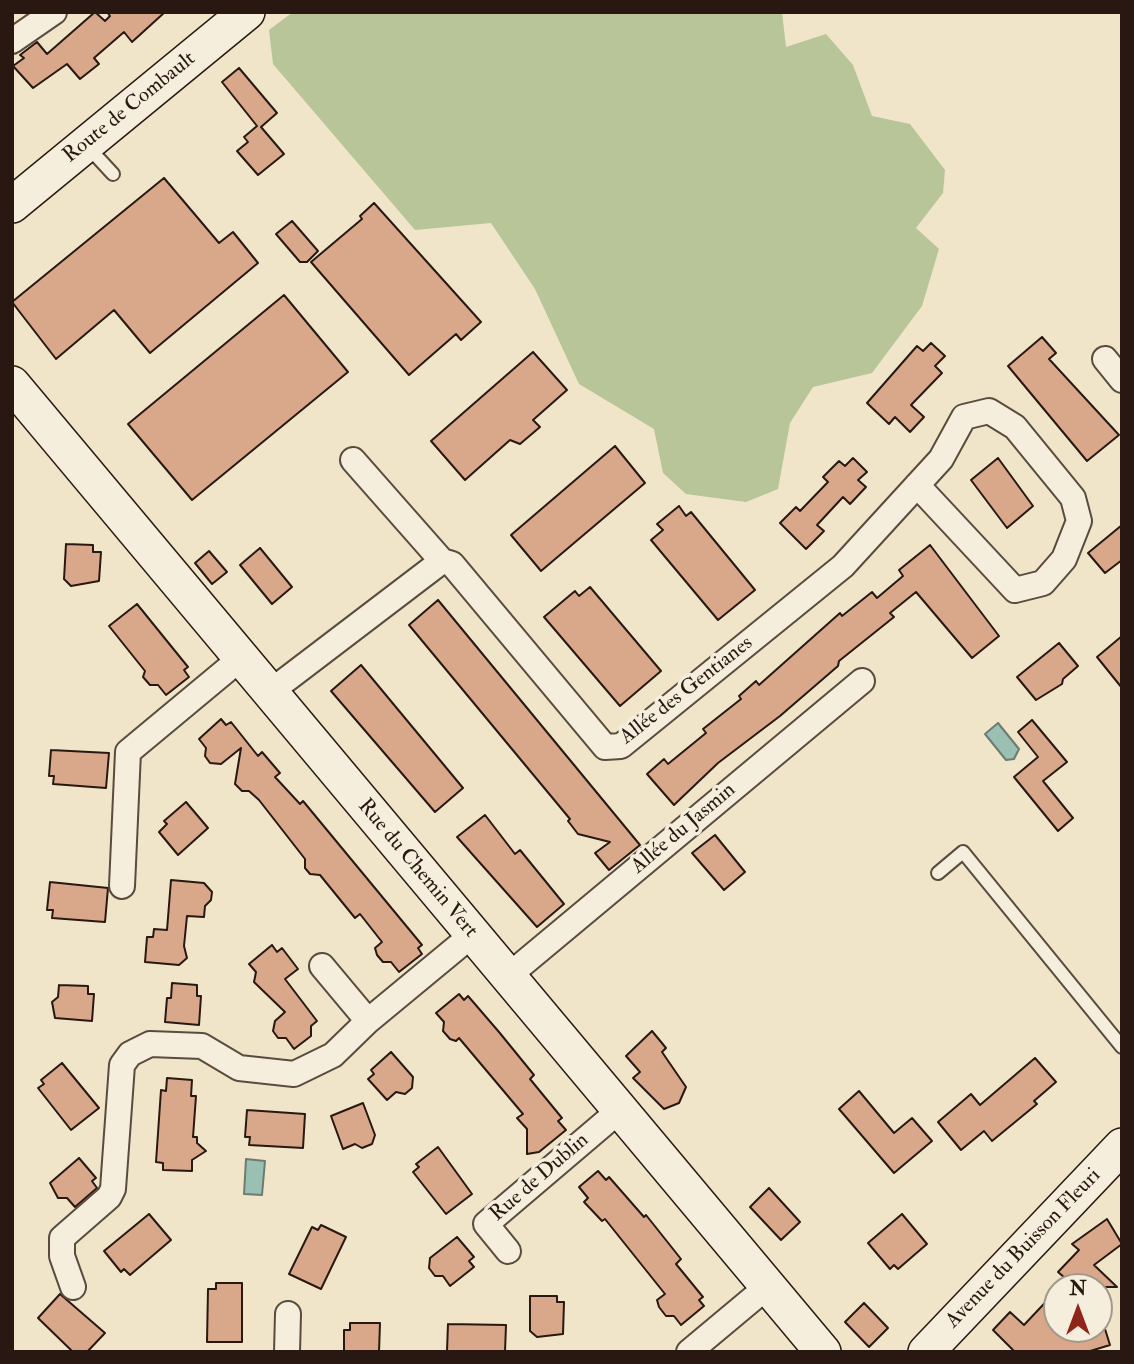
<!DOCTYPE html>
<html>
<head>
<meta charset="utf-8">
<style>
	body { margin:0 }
	#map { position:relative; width:1134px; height:1364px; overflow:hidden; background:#f0e5c9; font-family:"IM FELL Double Pica",serif }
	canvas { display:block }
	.frame { position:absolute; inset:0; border:14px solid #281811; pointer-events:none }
	.north { position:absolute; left:1043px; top:1273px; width:70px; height:70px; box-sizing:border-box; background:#f5eedc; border:2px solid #a3988b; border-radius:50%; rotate:0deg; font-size:19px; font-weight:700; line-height:28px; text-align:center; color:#281811 }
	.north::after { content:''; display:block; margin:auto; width:24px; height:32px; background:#8f2418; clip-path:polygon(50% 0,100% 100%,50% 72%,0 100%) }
</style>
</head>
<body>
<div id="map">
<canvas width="1134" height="1364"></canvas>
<div class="frame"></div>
<div class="north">N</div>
</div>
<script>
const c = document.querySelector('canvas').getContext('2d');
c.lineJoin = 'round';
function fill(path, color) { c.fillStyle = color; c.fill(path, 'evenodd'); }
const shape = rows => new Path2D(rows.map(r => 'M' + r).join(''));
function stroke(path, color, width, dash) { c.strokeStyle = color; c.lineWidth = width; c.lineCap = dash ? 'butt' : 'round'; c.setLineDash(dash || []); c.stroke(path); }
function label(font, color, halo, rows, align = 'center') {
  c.font = font + ' "IM FELL Double Pica",serif'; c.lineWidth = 7; c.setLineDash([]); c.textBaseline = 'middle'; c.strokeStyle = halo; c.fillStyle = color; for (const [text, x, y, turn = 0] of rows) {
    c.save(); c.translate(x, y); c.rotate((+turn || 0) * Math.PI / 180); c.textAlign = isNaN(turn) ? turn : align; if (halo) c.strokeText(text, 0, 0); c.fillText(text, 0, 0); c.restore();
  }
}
fill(shape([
	[293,12,782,12,786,47,826,34,853,65,872,116,910,124,945,170,943,193,916,228,939,249,922,306,872,373,813,387,790,423,778,489,746,502,686,494,663,473,654,429,579,384,535,289,491,223,415,230,273,64,269,30]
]), '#b7c598');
const water = shape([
	[998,723,1019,749,1014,759,1006,760,985,734,998,723],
	[246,1159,265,1161,262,1195,244,1194,246,1159]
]);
fill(water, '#9abfb3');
stroke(water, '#6c7c72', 2);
const building = shape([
	[95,12,105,21,110,16,107,12,165,12,132,42,124,32,94,58,99,64,80,79,67,64,33,88,13,66,24,58,20,55,37,42,47,54,95,12],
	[239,68,277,113,261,127,284,154,258,175,237,151,248,142,244,137,257,126,222,82,239,68],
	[164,178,219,243,233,232,258,263,150,353,114,310,56,359,12,302,164,178],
	[374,203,481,322,461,340,456,334,409,375,311,262,362,219,360,216,374,203],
	[292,221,318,251,307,262,300,262,276,234,292,221],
	[284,295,348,372,192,500,128,424,284,295],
	[1042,337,1056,353,1049,359,1119,435,1087,461,1008,366,1042,337],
	[931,343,945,356,935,366,942,373,911,405,924,417,910,432,895,417,889,424,867,403,917,346,923,351,931,343],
	[533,352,567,390,533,420,540,427,520,444,510,440,465,480,431,441,533,352],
	[615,446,645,483,541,571,511,535,615,446],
	[853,458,867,472,858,480,866,487,850,504,843,497,817,525,824,531,806,549,780,523,796,507,800,511,828,482,823,477,839,461,845,466,853,458],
	[998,458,1033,506,1007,528,971,480,998,458],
	[679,506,686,516,691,512,755,590,718,620,651,540,663,530,657,524,679,506],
	[1122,525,1122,560,1105,573,1088,553,1122,525],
	[66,544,93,545,93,552,101,552,99,581,71,586,64,579,66,544],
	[930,545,999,636,972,658,916,592,890,613,894,617,839,661,838,666,780,716,718,763,674,805,647,774,664,759,668,764,706,733,703,729,741,699,739,696,756,681,759,685,840,613,842,616,872,592,877,598,903,576,899,570,930,545],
	[260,548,292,587,272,604,240,565,260,548],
	[209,551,227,572,212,584,195,563,209,551],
	[590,587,661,671,620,706,544,617,575,591,579,596,590,587],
	[438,600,640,845,609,870,595,853,610,842,578,834,568,821,570,819,409,625,438,600],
	[137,604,188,667,184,670,189,677,166,695,158,685,150,685,143,677,145,671,109,626,137,604],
	[1122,636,1122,688,1097,657,1122,636],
	[1059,643,1078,666,1063,679,1062,684,1036,700,1017,677,1059,643],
	[361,665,463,788,435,812,331,691,361,665],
	[221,719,226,725,231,722,258,756,262,752,280,773,275,777,300,804,303,801,422,945,418,948,422,954,399,972,391,962,383,962,377,955,375,948,382,942,360,914,355,918,320,875,310,874,305,868,305,859,259,800,249,791,242,791,235,784,241,748,221,764,210,763,205,756,206,748,199,739,221,719],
	[1032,720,1067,762,1043,781,1073,818,1058,831,1014,777,1038,757,1018,732,1032,720],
	[51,750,109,753,106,788,53,784,54,776,49,776,51,750],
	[186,802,208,828,178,855,159,832,167,824,164,821,186,802],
	[485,815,515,854,520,850,564,904,537,927,457,837,485,815],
	[715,835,745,872,724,890,692,853,715,835],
	[171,880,204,883,212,892,211,900,205,906,204,917,187,916,184,946,187,958,179,965,145,962,147,937,153,937,154,929,167,930,171,880],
	[50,882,108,888,105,922,52,918,53,910,47,910,50,882],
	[272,945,277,952,282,948,298,969,285,979,317,1021,311,1026,311,1036,294,1049,286,1038,278,1038,273,1031,275,1021,285,1012,254,982,256,972,249,964,272,945],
	[172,983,197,985,197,996,201,996,199,1025,165,1022,167,998,171,998,172,983],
	[59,985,88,986,88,994,94,994,92,1021,55,1018,52,1002,58,997,59,985],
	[459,994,464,1000,468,996,499,1032,534,1075,530,1079,562,1118,558,1121,566,1130,539,1152,527,1154,527,1129,517,1118,523,1114,459,1038,456,1041,450,1039,443,1031,444,1022,436,1013,459,994],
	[652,1031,666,1048,662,1052,686,1087,679,1103,664,1109,633,1078,640,1072,626,1056,652,1031],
	[391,1052,413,1077,412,1088,405,1094,396,1092,387,1100,368,1079,374,1074,371,1070,391,1052],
	[1035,1058,1056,1082,1034,1101,1037,1104,992,1141,984,1131,961,1150,938,1122,971,1094,980,1105,1035,1058],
	[62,1063,99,1108,71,1130,38,1088,44,1084,41,1080,62,1063],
	[167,1078,192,1080,191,1096,196,1096,193,1137,197,1137,197,1143,206,1151,192,1160,192,1171,163,1170,163,1163,156,1162,161,1090,166,1091,167,1078],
	[859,1091,894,1133,912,1118,932,1141,894,1173,839,1109,859,1091],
	[363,1103,375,1135,372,1144,362,1148,355,1144,343,1149,331,1116,363,1103],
	[247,1110,305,1114,303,1148,249,1145,250,1137,245,1137,247,1110],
	[438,1147,472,1194,446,1214,413,1172,419,1167,416,1164,438,1147],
	[79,1158,96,1178,92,1181,97,1188,75,1207,67,1198,58,1198,50,1183,79,1158],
	[598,1171,606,1180,609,1177,644,1217,646,1215,681,1259,676,1264,703,1297,699,1300,704,1306,681,1325,674,1316,666,1316,659,1307,657,1300,665,1294,605,1219,602,1221,584,1202,588,1198,579,1187,598,1171],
	[769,1188,800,1222,781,1240,750,1207,769,1188],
	[149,1214,171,1240,130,1275,124,1269,121,1272,104,1251,149,1214],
	[902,1214,927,1244,898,1269,894,1265,890,1269,868,1243,902,1214],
	[1107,1219,1122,1244,1094,1265,1117,1287,1057,1287,1065,1278,1058,1272,1079,1250,1072,1244,1107,1219],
	[321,1225,346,1237,321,1289,289,1274,312,1227,318,1230,321,1225],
	[457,1237,474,1257,469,1261,474,1267,450,1286,443,1276,435,1276,429,1268,430,1258,457,1237],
	[216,1283,242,1283,242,1342,207,1342,208,1289,216,1289,216,1283],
	[1057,1290,1057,1329,1105,1329,1110,1345,1087,1352,1015,1352,993,1330,1010,1312,1024,1325,1057,1290],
	[60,1294,105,1333,87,1352,73,1352,38,1318,60,1294],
	[530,1296,557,1296,557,1302,564,1302,563,1334,537,1337,530,1331,530,1296],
	[864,1303,888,1328,869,1347,845,1322,864,1303],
	[350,1323,380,1323,379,1352,344,1352,344,1330,350,1330,350,1323],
	[448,1324,506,1325,505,1352,447,1351,448,1324]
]);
fill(building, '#d9a88a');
stroke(building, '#281811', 2);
const lane = shape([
	[88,147,113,174],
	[938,873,963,852,1122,1047]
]);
const street = shape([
	[12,41,54,12],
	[1105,359,1122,380],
	[353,460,442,561],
	[270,692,442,561,452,564,605,747,621,746,843,566,941,459,964,417,989,411,1015,427,1073,498,1079,521,1064,559,1043,583,1015,590,917,485],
	[122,886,128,752,241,658],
	[322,966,368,1021],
	[507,977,862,681],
	[508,1251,486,1224,620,1110],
	[73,1287,62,1256,62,1238,109,1197,113,1189,122,1065,130,1054,150,1044,202,1046,239,1068,294,1074,333,1055,368,1021,472,935],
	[287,1352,288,1314],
	[689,1352,768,1286]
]);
const secondary = shape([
	[12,205,247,12],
	[12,384,823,1352],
	[926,1352,1122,1146]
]);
stroke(lane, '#5a4b3f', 16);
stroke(street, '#5a4b3f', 28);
stroke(secondary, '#281811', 38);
stroke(lane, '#f5eedc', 12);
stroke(street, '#f5eedc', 24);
stroke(secondary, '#f5eedc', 35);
label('21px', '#281811', '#f5eedc', [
	["Route de Combault",130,108,-39],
	["Allée des Gentianes",687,691,-38],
	["Allée du Jasmin",684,829,-40],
	["Rue du Chemin Vert",417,869,50],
	["Rue de Dublin",540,1178,-41],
	["Avenue du Buisson Fleuri",1024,1249,-46]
]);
</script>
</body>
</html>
